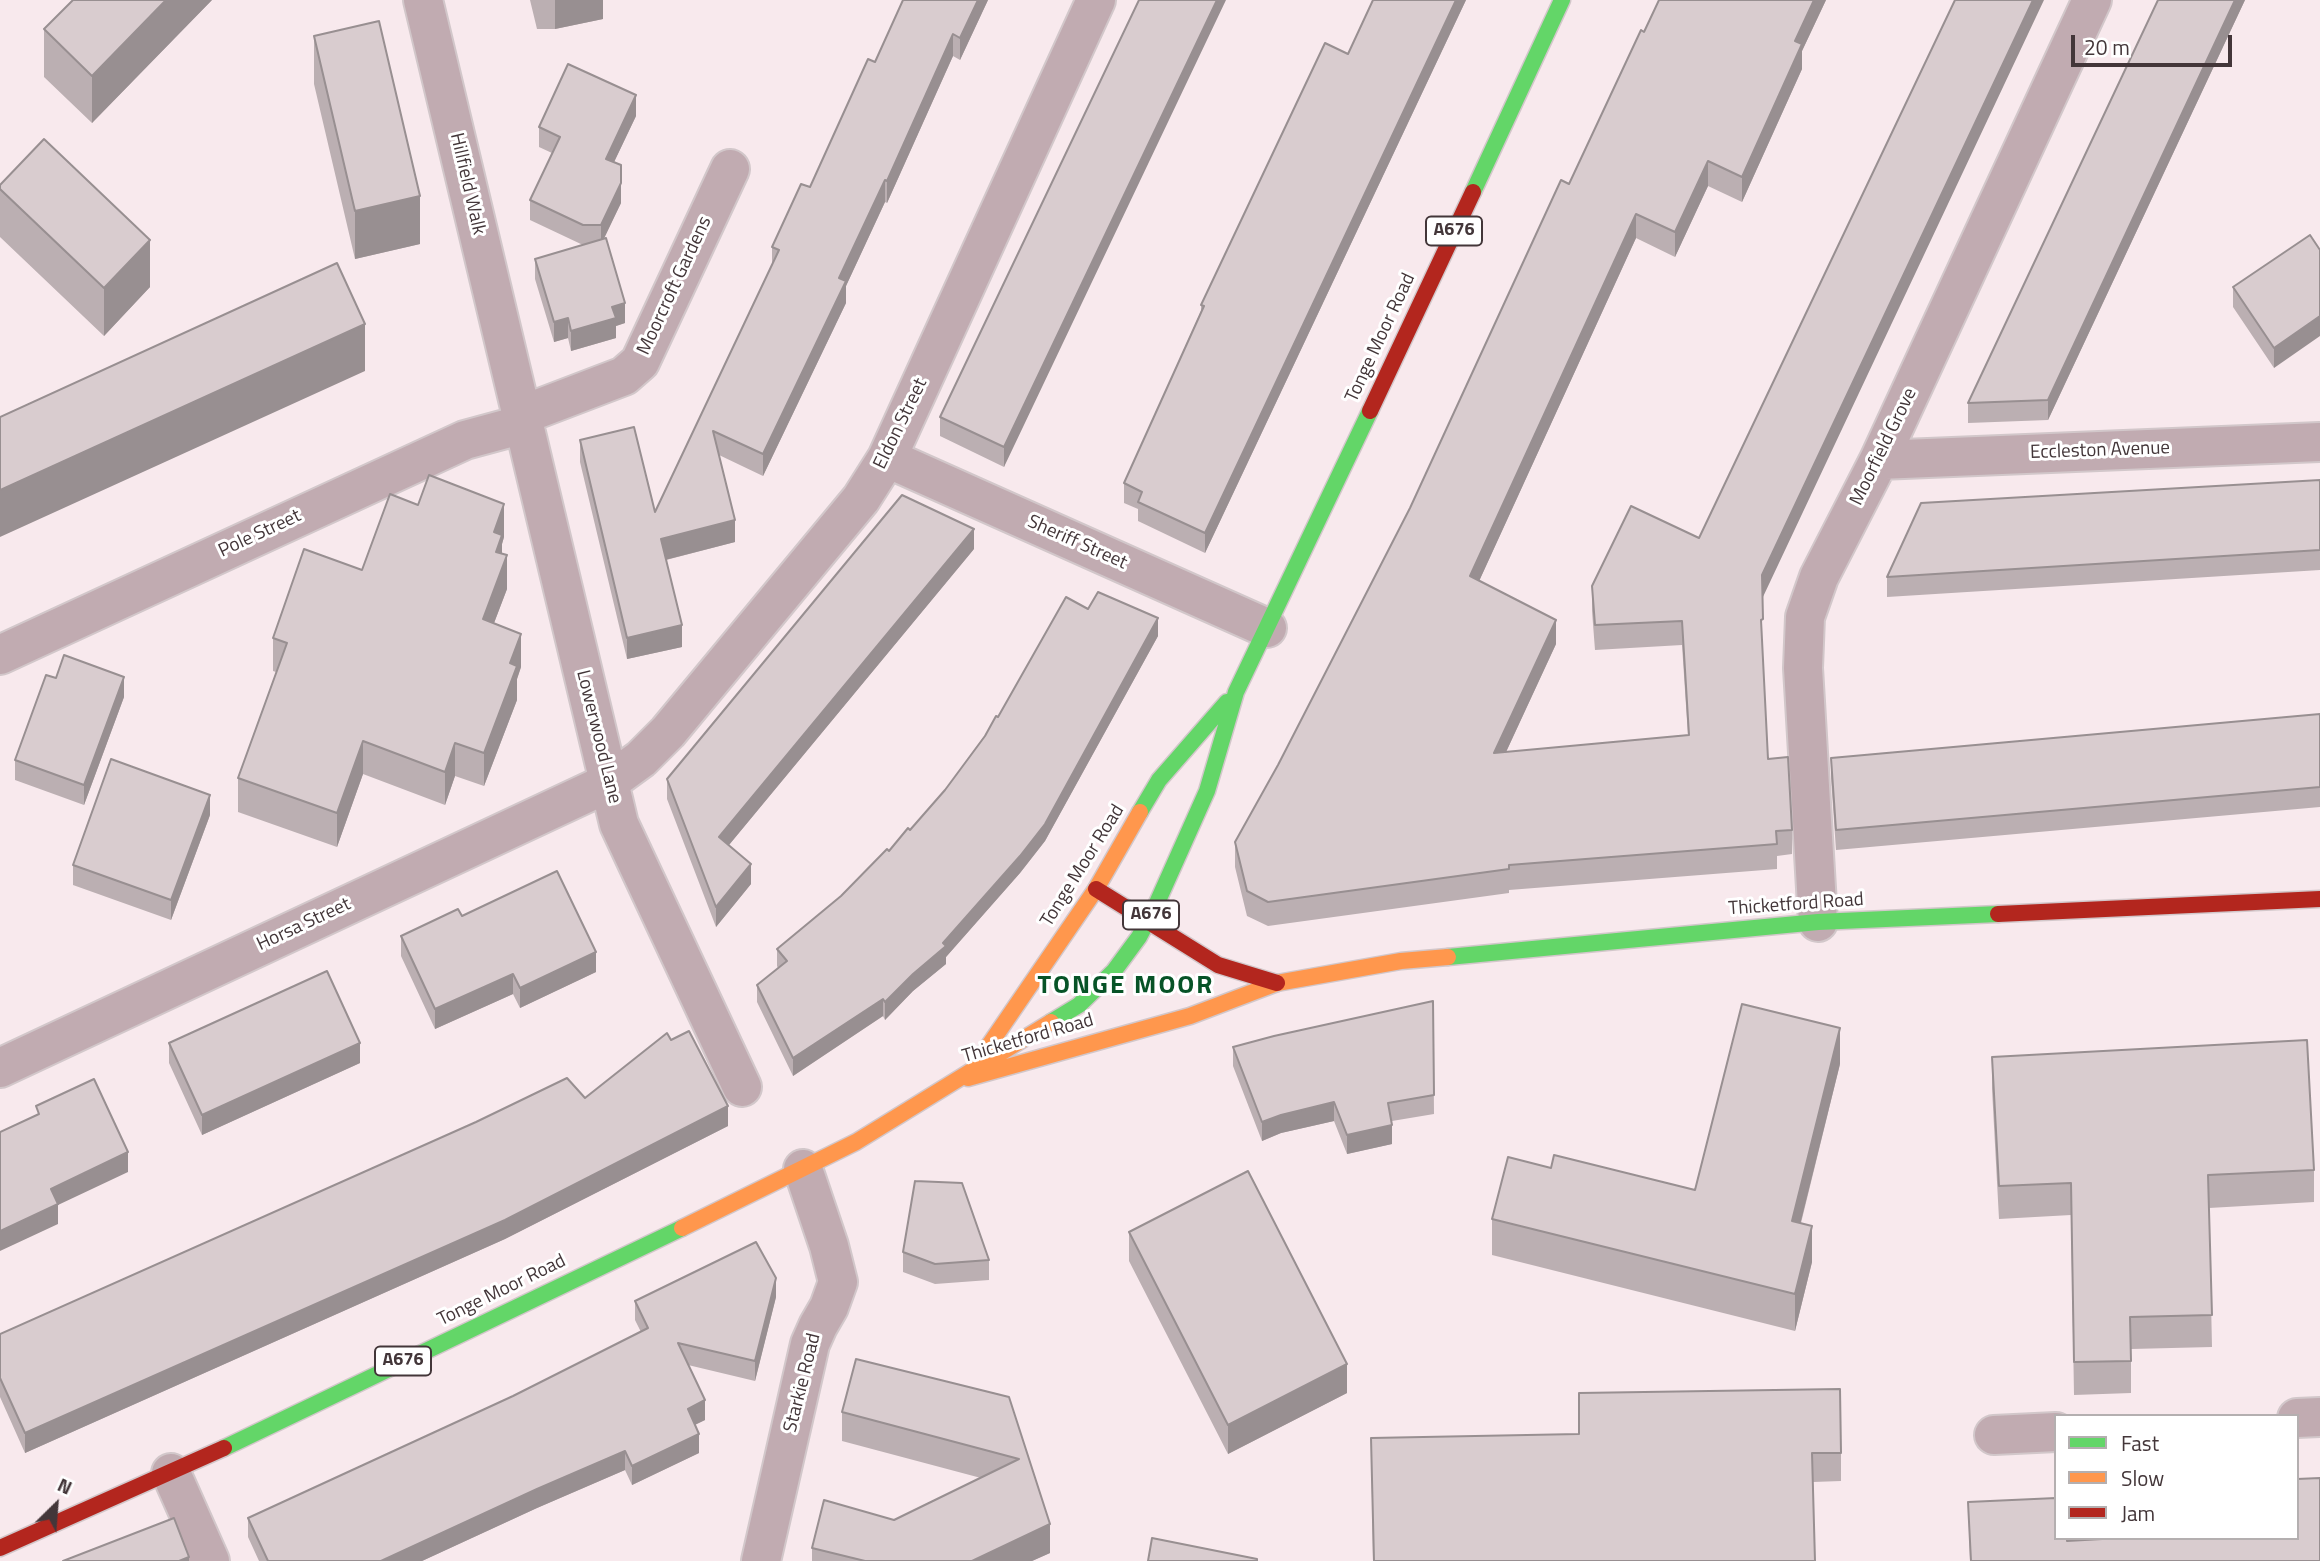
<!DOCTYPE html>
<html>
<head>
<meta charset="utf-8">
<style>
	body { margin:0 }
	#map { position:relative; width:2320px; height:1561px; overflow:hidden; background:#f8e9ed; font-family:"Titillium Web",sans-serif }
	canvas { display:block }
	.legend { position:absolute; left:2054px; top:1414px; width:245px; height:126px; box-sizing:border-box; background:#fff; border:2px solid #b4afb0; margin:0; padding:9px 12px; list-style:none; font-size:21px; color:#433639 }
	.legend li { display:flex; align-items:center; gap:14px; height:35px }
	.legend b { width:35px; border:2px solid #b4afb0 }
	.north { position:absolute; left:21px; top:1470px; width:70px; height:70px; -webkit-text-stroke:5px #fff; paint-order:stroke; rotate:25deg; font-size:19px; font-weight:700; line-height:28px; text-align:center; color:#433639 }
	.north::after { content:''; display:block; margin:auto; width:24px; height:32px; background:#433639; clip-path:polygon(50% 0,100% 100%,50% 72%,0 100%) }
	.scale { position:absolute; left:2071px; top:35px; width:161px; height:32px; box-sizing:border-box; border:4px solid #433639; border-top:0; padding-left:9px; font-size:21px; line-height:24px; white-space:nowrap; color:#433639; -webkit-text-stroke:5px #fff; paint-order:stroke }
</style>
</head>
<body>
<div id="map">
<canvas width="2320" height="1561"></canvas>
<ul class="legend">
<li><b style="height:9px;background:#63d668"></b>Fast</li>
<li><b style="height:9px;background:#ff974d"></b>Slow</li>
<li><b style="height:9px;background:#b3261e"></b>Jam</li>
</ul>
<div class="north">N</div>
<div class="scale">20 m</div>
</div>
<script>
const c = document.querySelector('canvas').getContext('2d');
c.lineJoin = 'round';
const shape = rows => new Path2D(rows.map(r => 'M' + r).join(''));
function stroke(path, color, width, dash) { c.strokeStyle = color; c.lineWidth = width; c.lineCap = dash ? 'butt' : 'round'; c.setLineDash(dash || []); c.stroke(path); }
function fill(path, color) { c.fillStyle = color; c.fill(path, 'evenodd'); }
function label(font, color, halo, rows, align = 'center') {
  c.font = font + ' "Titillium Web",sans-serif'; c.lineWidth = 6; c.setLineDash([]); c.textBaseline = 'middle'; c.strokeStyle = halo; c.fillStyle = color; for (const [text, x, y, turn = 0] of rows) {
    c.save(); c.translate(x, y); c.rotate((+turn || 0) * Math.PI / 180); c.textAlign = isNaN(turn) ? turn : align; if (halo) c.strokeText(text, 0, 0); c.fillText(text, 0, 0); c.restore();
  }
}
const street = shape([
	[423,0,619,824,742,1087],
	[522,415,624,376,640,362,730,169],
	[887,458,1267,628],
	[1879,460,2320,442],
	[0,655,465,440,524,424],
	[1818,922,1803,668,1805,617,1819,577,1879,460,2092,0],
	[0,1068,608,783,641,759,668,732,861,499,887,458,1096,0],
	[2297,1418,2320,1417],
	[1994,1435,2056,1432],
	[171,1473,210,1561],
	[761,1561,810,1344,818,1326,829,1307,838,1282,829,1246,803,1169]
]);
const fast = shape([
	[1473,192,1562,0],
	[1140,812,1159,780,1227,702],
	[1448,957,1818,922,1998,914],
	[1051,1022,1079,1005,1114,971,1139,937,1157,903,1207,791,1236,692,1370,411],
	[224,1448,682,1228]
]);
const slow = shape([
	[981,1057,1096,889,1140,812],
	[968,1078,1190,1016,1277,983,1401,961,1448,957],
	[682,1228,856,1142,1051,1022]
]);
const jam = shape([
	[1370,411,1473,192],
	[1096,889,1218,965,1277,983],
	[1998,914,2320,899],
	[0,1548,224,1448]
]);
stroke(street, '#d2c7ca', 42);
stroke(fast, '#d2c7ca', 19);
stroke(slow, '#d2c7ca', 19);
stroke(jam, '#d2c7ca', 19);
stroke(street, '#c1abb1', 38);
stroke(fast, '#63d668', 16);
stroke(slow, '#ff974d', 16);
stroke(jam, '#b3261e', 16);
fill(shape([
	[212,0,92,123,44,77,44,29],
	[530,0,603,0,603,19,555,29,537,29],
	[903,0,988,0,960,60,953,56,887,203,885,202,846,286,846,303,763,476,719,455,735,542,666,560,682,647,627,659,580,462,580,440,655,512,772,264,772,247,810,187,875,62],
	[1139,0,1004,467,940,436,940,417],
	[1373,0,1466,0,1205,553,1138,521,1138,509,1124,503,1124,483,1201,311,1201,305,1348,54],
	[1659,0,1826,0,1802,51,1802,69,1742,202,1708,186,1675,257,1636,238,1479,581,1556,644,1506,752,1688,736,1682,645,1595,650,1592,611,1592,586,1762,598,1762,644,1768,759,1792,830,1792,854,1777,856,1777,869,1509,890,1509,893,1268,926,1247,916,1235,867,1235,842,1278,765,1410,508],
	[2158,0,2245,0,2048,420,1968,423,1968,403],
	[314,36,420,244,355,259,314,84],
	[636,116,614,162,621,203,603,239,625,323,616,326,616,338,571,351,568,338,554,342,535,279,535,259,583,245,530,220,530,200,552,153,539,147,539,127],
	[0,185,150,287,104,336,0,237],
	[2320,250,2274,368,2233,307,2233,287],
	[2320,480,2320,570,1887,597,1887,577],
	[504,537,502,544,502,554,507,589,494,623,521,667,517,679,517,700,484,786,455,776,445,805,363,774,337,847,238,812,238,778,276,672,273,671,273,638,362,570],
	[974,549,729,845,751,884,716,927,667,799,667,779],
	[1088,609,1158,636,1045,841,1020,873,946,957,946,964,913,991,885,1020,883,1016,793,1076,757,1002,757,985,778,968,777,966,777,949,841,896,910,830,945,790,998,717],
	[56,678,124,697,84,805,15,780,15,760],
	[2320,714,2320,807,1836,850,1831,778,1831,758],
	[210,815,171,920,73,885,73,865],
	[462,916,596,972,520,1008,513,994,435,1029,401,956,401,936],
	[1433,1001,1434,1114,1392,1121,1392,1144,1347,1154,1334,1121,1281,1133,1262,1141,1233,1066,1233,1047],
	[671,1040,728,1126,505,1239,25,1453,0,1397,0,1334,585,1098],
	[169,1043,360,1063,202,1135,169,1063],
	[1992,1057,2314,1170,2314,1202,2209,1208,2212,1347,2131,1349,2131,1393,2074,1395,2071,1215,1999,1219,1992,1089],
	[1840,1064,1801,1223,1812,1262,1795,1331,1492,1255,1492,1219,1551,1168,1695,1190],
	[1129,1232,1347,1393,1228,1454,1129,1261],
	[903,1252,989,1260,989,1280,935,1284,903,1272],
	[776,1297,755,1381,688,1365,705,1420,695,1425,699,1453,632,1485,625,1470,537,1508,422,1561,259,1561,248,1537,248,1518,513,1396,641,1332,635,1320,635,1301],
	[1009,1397,1050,1553,1032,1561,812,1561,812,1548,894,1520,981,1478,842,1441,842,1412],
	[1579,1434,1841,1453,1841,1481,1813,1482,1815,1561,1373,1561,1371,1438],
	[1968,1502,2067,1541,2320,1561,1970,1561]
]), '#bbafb2');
fill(shape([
	[166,0,212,0,92,123,92,76],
	[555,0,603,0,603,19,555,29],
	[978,0,988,0,960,60,960,38],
	[1217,0,1226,0,1004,467,1004,447],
	[1456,0,1466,0,1205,553,1205,533],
	[1814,0,1826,0,1802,51,1802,69,1742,202,1742,177,1795,41],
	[2033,0,2044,0,1762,599,1762,575],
	[2235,0,2245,0,2048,420,2048,400],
	[953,34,953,56,887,203,887,181],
	[636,95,636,116,606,179,606,159],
	[1708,161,1708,186,1675,257,1675,232],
	[885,180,885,202,846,286,846,303,763,476,763,454,839,278],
	[621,183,621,203,601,245,601,225],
	[420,196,420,244,355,259,355,211],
	[1636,214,1636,238,1470,601,1470,576],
	[150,240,150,287,104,336,104,288],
	[625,303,625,323,616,326,616,338,571,351,571,331,612,307],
	[2320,316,2320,336,2274,368,2274,348],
	[568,318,568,338,554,342,554,322],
	[365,324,365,371,0,537,0,490],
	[504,504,504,537,502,544,502,568,496,585,494,532],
	[735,520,735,542,661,561,661,539],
	[974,529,974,549,719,857,719,837],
	[507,555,507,589,483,652,483,619],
	[1158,618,1158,636,1045,841,1020,873,946,957,946,964,913,991,885,1020,885,1002,943,943],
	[1556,620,1556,644,1494,778,1494,753],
	[682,625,682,647,627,659,627,638],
	[521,634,521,667,517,679,517,700,484,786,484,753,510,663],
	[124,677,124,697,84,805,84,785],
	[363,741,363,774,337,847,337,813],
	[455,743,455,776,445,805,445,772],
	[210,795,210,815,171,920,171,900],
	[751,864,751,884,716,927,716,907],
	[596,952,596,972,520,1008,520,988],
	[513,974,513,994,435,1029,435,1009],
	[883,999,883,1016,793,1076,793,1058],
	[1840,1028,1840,1064,1792,1257,1792,1221],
	[360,1043,360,1063,202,1135,202,1115],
	[1334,1102,1334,1121,1281,1133,1262,1141,1262,1122,1281,1115],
	[728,1106,728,1126,505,1239,25,1453,25,1433],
	[1392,1125,1392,1144,1347,1154,1347,1135],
	[128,1152,128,1172,58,1205,58,1224,0,1251,0,1231,51,1189],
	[1812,1226,1812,1262,1795,1331,1795,1294],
	[776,1278,776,1297,755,1381,755,1361],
	[1347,1364,1347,1393,1228,1454,1228,1425],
	[705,1400,705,1420,688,1428,688,1409],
	[699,1434,699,1453,632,1485,632,1466],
	[625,1451,625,1470,537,1508,422,1561,381,1561,537,1489],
	[1050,1524,1050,1553,1032,1561,972,1561],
	[189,1557,189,1561,179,1561]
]), '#988f91');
const building = shape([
	[73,0,166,0,92,76,44,29,73,0],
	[903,0,978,0,960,38,953,34,887,181,885,180,839,278,846,281,763,454,713,431,735,520,661,539,682,625,627,638,580,440,634,427,655,512,779,250,772,247,801,184,810,187,868,59,875,62,903,0],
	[1139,0,1217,0,1004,447,940,417,1139,0],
	[1373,0,1456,0,1205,533,1138,502,1142,492,1124,483,1204,306,1201,305,1325,43,1348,54,1373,0],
	[1659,0,1814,0,1795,41,1802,44,1742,177,1708,161,1675,232,1636,214,1470,576,1556,620,1494,753,1689,735,1682,621,1595,625,1592,586,1631,506,1699,538,1955,0,2033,0,1762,575,1763,619,1761,620,1768,759,1788,757,1792,830,1776,831,1777,844,1509,865,1509,869,1268,902,1247,891,1235,842,1278,765,1410,508,1561,180,1569,184,1641,30,1644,32,1659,0],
	[2158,0,2235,0,2048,400,1968,403,2158,0],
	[379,21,420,196,355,211,314,36,379,21],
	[568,64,636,95,606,159,621,165,621,183,601,225,583,225,530,200,560,137,539,127,568,64],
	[44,139,150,240,104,288,0,189,0,185,44,139],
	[2310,235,2320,250,2320,316,2274,348,2233,287,2310,235],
	[606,238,625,303,612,307,616,318,571,331,568,318,554,322,535,259,606,238],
	[337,263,365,324,0,490,0,417,337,263],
	[429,475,504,504,494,532,502,535,496,552,507,555,483,619,521,634,510,663,517,666,484,753,455,743,445,772,363,741,337,813,238,778,287,643,273,638,304,549,362,570,390,494,418,505,429,475],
	[2320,480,2320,550,1887,577,1921,503,2320,480],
	[902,495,974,529,719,837,751,864,716,907,667,779,902,495],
	[1098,592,1158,618,1045,824,1020,856,943,943,946,946,913,974,885,1002,883,999,793,1058,757,985,787,961,777,949,841,896,887,849,889,851,908,828,910,830,945,790,985,736,996,716,998,717,1066,597,1088,609,1098,592],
	[64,655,124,677,84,785,15,760,46,675,56,678,64,655],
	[2320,714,2320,787,1836,830,1831,758,2320,714],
	[111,759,210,795,171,900,73,865,111,759],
	[557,871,596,952,520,988,513,974,435,1009,401,936,458,909,462,916,557,871],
	[327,971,360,1043,202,1115,169,1043,327,971],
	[1433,1001,1434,1095,1388,1103,1392,1125,1347,1135,1334,1102,1281,1115,1262,1122,1233,1047,1274,1036,1433,1001],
	[1742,1004,1840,1028,1792,1221,1812,1226,1795,1294,1492,1219,1508,1157,1551,1168,1554,1155,1695,1190,1742,1004],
	[689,1031,728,1106,505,1220,25,1433,0,1378,0,1334,476,1122,567,1078,585,1098,667,1033,671,1040,689,1031],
	[2307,1040,2314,1170,2208,1175,2212,1315,2130,1317,2131,1361,2074,1362,2071,1183,1999,1186,1992,1057,2307,1040],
	[94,1079,128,1152,51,1189,58,1204,0,1231,0,1132,39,1114,36,1106,94,1079],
	[1248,1171,1347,1364,1228,1425,1129,1232,1248,1171],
	[915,1181,962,1183,989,1260,935,1264,903,1252,915,1181],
	[756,1242,776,1278,755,1361,678,1343,705,1400,688,1409,699,1434,632,1466,625,1451,537,1489,381,1561,268,1561,248,1518,513,1396,648,1328,635,1301,756,1242],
	[856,1359,1009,1397,1050,1524,972,1561,865,1561,812,1548,824,1500,894,1520,1019,1459,842,1412,856,1359],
	[1840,1389,1841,1453,1812,1453,1815,1561,1374,1561,1371,1438,1579,1434,1579,1393,1840,1389],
	[2320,1478,2320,1561,1971,1561,1968,1502,2056,1498,2056,1538,2067,1538,2067,1541,2120,1538,2297,1538,2297,1479,2320,1478],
	[174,1518,189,1557,179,1561,63,1561,174,1518],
	[1152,1538,1257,1559,1257,1561,1148,1561,1152,1538]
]);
fill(building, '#d9cccf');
stroke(building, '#988f91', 2);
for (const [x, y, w] of [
	[1454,231,56],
	[1151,915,56],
	[403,1361,56]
]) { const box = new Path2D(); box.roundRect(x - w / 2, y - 14.5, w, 29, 5); c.fillStyle = '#fff'; c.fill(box); stroke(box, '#433639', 2); }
label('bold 18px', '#433639', null, [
	["A676",1454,231],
	["A676",1151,915],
	["A676",403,1361]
]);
label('19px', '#433639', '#fff', [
	["Hillfield Walk",467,184,77],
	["Moorcroft Gardens",675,286,-65],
	["Tonge Moor Road",1381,338,-65],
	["Eldon Street",901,424,-64],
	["Moorfield Grove",1884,447,-64],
	["Eccleston Avenue",2100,451,-2],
	["Pole Street",260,534,-25],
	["Sheriff Street",1077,543,24],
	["Lowerwood Lane",598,737,76],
	["Tonge Moor Road",1083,866,-58],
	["Thicketford Road",1796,905,-4],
	["Horsa Street",304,925,-25],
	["Thicketford Road",1028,1039,-16],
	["Tonge Moor Road",502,1291,-26],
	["Starkie Road",803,1383,-76]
]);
c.letterSpacing = '2px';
label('bold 26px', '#075327', '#fff', [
	["TONGE MOOR",1126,987]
]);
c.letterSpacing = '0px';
</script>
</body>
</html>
